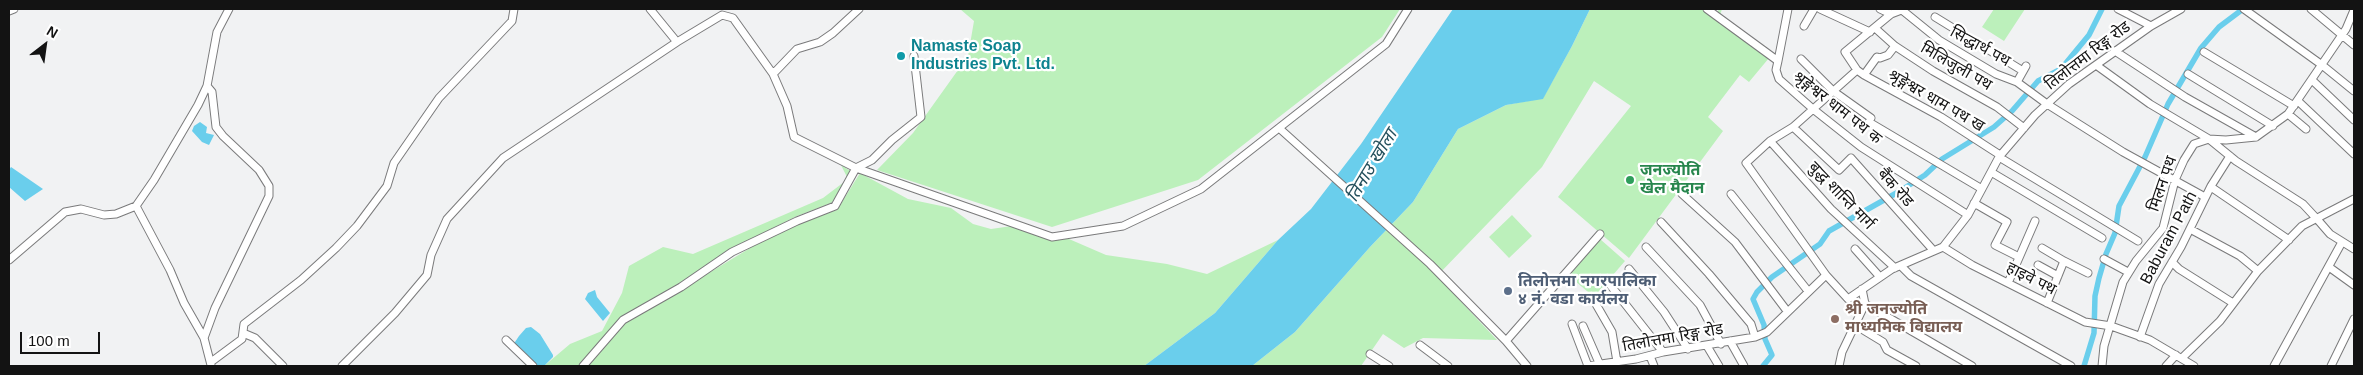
<!DOCTYPE html>
<html>
<head>
<meta charset="utf-8">
<style>
	body { margin:0 }
	#map { position:relative; width:2363px; height:375px; overflow:hidden; background:#f1f2f3; font-family:Helvetica,sans-serif }
	canvas { display:block }
	.frame { position:absolute; inset:0; border:10px solid #131313; pointer-events:none }
	.north { position:absolute; left:20px; top:20px; width:50px; height:50px; -webkit-text-stroke:4px #fff; paint-order:stroke; rotate:30deg; font-size:14px; font-weight:700; line-height:20px; text-align:center; color:#131313 }
	.north::after { content:''; display:block; margin:auto; width:18px; height:22px; background:#131313; clip-path:polygon(50% 0,100% 100%,50% 72%,0 100%) }
	.scale { position:absolute; left:20px; top:332px; width:80px; height:22px; box-sizing:border-box; border:2px solid #131313; border-top:0; padding-left:6px; font-size:15px; line-height:18px; white-space:nowrap; color:#131313; -webkit-text-stroke:4px #fff; paint-order:stroke }
</style>
</head>
<body>
<div id="map">
<canvas width="2363" height="375"></canvas>
<div class="frame"></div>
<div class="north">N</div>
<div class="scale">100 m</div>
</div>
<script>
const c = document.querySelector('canvas').getContext('2d');
c.lineJoin = 'round';
function fill(path, color) { c.fillStyle = color; c.fill(path, 'evenodd'); }
const shape = rows => new Path2D(rows.map(r => 'M' + r).join(''));
function stroke(path, color, width, dash) { c.strokeStyle = color; c.lineWidth = width; c.lineCap = dash ? 'butt' : 'round'; c.setLineDash(dash || []); c.stroke(path); }
function label(font, color, halo, rows, align = 'center') {
  c.font = font + ' Helvetica,"Noto Sans Devanagari",sans-serif'; c.lineWidth = 4.5; c.setLineDash([]); c.textBaseline = 'middle'; c.strokeStyle = halo; c.fillStyle = color; for (const [text, x, y, turn = 0] of rows) {
    c.save(); c.translate(x, y); c.rotate((+turn || 0) * Math.PI / 180); c.textAlign = isNaN(turn) ? turn : align; if (halo) c.strokeText(text, 0, 0); c.fillText(text, 0, 0); c.restore();
  }
}
fill(shape([
	[960,9,1400,9,1382,37,1198,180,1052,227,877,170,913,133,968,56,974,21],
	[1590,9,1707,9,1716,15,1719,9,1722,9,1719,18,1769,58,1749,82,1740,75,1708,117,1723,131,1629,258,1558,197,1631,106,1594,81,1542,167,1437,276,1497,340,1423,338,1404,348,1383,334,1361,366,1252,366,1295,332,1370,247,1413,202,1458,129,1506,105,1543,98,1572,46],
	[1994,9,2025,9,2004,41,1982,27],
	[841,165,852,172,840,195,831,203,797,216,732,249,674,289,626,316,585,363,579,366,544,366,570,344,602,331,622,293,629,266,663,247,693,254,823,198,848,179],
	[860,173,908,199,951,208,973,224,991,229,1012,226,1069,239,1106,255,1167,264,1207,274,1278,240,1215,313,1144,366,585,366,625,321,633,319,755,245,806,219,837,210],
	[1512,215,1532,236,1509,258,1489,237],
	[1600,239,1625,261,1594,297,1569,276]
]), '#bcf0bb');
fill(shape([
	[1453,9,1590,9,1572,46,1543,99,1506,105,1458,129,1413,202,1370,247,1295,332,1252,366,1144,366,1215,313,1278,240,1311,209,1361,144],
	[200,122,207,127,206,133,214,135,209,145,202,142,192,131,194,126],
	[11,167,43,189,25,201,9,187,9,170],
	[595,290,597,297,610,313,603,321,585,299,588,293],
	[531,327,540,334,553,355,553,357,544,366,535,366,513,345,519,336,526,328]
]), '#6aceec');
stroke(shape([
	[1763,366,1772,355,1765,339,1764,325,1753,299,1757,292,1772,277,1820,244,1829,231,1900,191,1925,175,1942,159,1994,127,2012,111,2038,81,2061,69,2089,35,2102,9],
	[2084,366,2094,333,2095,296,2099,278,2106,254,2115,233,2119,206,2145,157,2168,104,2201,48,2219,27,2243,9]
]), '#6aceec', 5.5);
const minor = shape([
	[650,9,677,42,722,15,733,18,773,74,787,106,794,137,856,168,1052,237,1123,226,1201,189,1386,44,1408,9],
	[1707,9,1778,61,1776,70,1779,79,1813,109,1861,147,1968,215],
	[1820,9,1870,32],
	[1880,9,1891,14],
	[1904,9,1891,14,1845,52,1857,70,1864,75,1941,117,2000,155],
	[2118,9,2151,26],
	[2244,9,2322,65,2354,91],
	[2311,9,2354,45],
	[1902,10,1939,40,1996,74,2017,82,2047,104,2123,152,2205,197],
	[9,11,14,9],
	[1935,17,2023,71],
	[1804,26,1814,9],
	[1875,28,1895,46,1933,71,1997,107,2024,128],
	[2115,51,2185,97,2256,137],
	[2204,52,2294,106],
	[1801,59,1833,91,1871,118],
	[1778,61,1788,9],
	[2096,65,2150,104,2209,139,2236,161,2303,204,2316,218],
	[773,74,797,49,820,42,833,33,859,9],
	[2188,74,2273,126],
	[1864,75,1877,57,1880,58,1888,55,1895,46],
	[2312,80,2354,120],
	[2017,82,2026,66],
	[2298,101,2354,154],
	[2288,114,2306,129],
	[1869,122,1982,189],
	[1793,127,1839,170,1851,158,1933,250],
	[1279,128,1430,264,1506,341,1527,366],
	[1770,141,1831,209,1895,268],
	[1999,157,2138,241],
	[1991,172,2102,238],
	[2211,187,2289,240],
	[1682,194,1735,242,1787,311],
	[1731,194,1808,291],
	[1974,203,2007,222,1995,245,2019,257],
	[2317,219,2330,234,2354,249],
	[1661,222,1709,274,1751,324,1755,337],
	[2190,229,2240,256,2258,271],
	[1646,247,1700,305,1721,344],
	[1943,247,1972,265,2085,322,2111,326,2150,340,2194,366],
	[2042,248,2064,261],
	[1855,249,1880,277],
	[2104,259,2128,272],
	[9,260,65,212,81,209,104,215,116,214,136,206],
	[2172,262,2179,269,2233,303],
	[2038,265,2058,276],
	[1901,266,1911,276,2071,366],
	[2329,267,2354,285],
	[1629,269,1664,312,1688,349],
	[1826,275,1746,163,1770,141,1793,127,1857,70],
	[2008,283,2035,221],
	[1611,286,1663,352],
	[1593,299,1612,332,1617,362],
	[2047,303,2064,261,2088,273],
	[1865,304,1972,366],
	[1572,324,1588,366],
	[1855,325,1883,342,1887,350,1916,366],
	[1583,326,1600,365],
	[243,333,255,338,283,366],
	[2140,337,2159,284,2181,247,2211,186,2230,156],
	[204,338,215,308,269,196,269,186,259,170,223,136,216,127,212,92,207,86],
	[506,340,533,366],
	[1506,341,1600,234],
	[1730,341,1744,366],
	[1420,345,1448,366],
	[1707,346,1719,366],
	[1370,354,1389,366],
	[1650,356,1654,366],
	[2182,358,2220,321,2258,271,2302,226,2354,199],
	[211,362,242,339,244,324,301,280,336,248,357,226,387,186,394,163,439,98,512,21,514,9],
	[211,365,204,338,184,303,170,270,136,206,154,180,198,105,207,86,217,32,229,9],
	[342,366,395,313,427,275,431,255,447,219,503,158,677,42],
	[583,366,623,320,681,287,732,252,797,221,835,206,856,168,872,160,892,140,921,117,914,56],
	[1587,366,1636,359,1663,352,1755,337,1767,332,1826,275,1848,299,1892,269,1943,247,1968,215,1999,157,2035,115,2069,84,2151,26,2181,9],
	[1839,366,1842,352,1865,304,1862,289],
	[2102,366,2104,346,2123,282,2136,261,2163,228,2175,180,2184,160,2194,144,2209,139,2226,140,2256,137,2288,114,2346,29,2354,10],
	[2166,366,2176,355],
	[2274,366,2342,242],
	[2331,366,2354,319]
]);
stroke(minor, '#7a7a7b', 9);
stroke(minor, '#fff', 7);
for (const [x, y, r, color] of [
	[901,56,5,"#0f9aa8"],
	[1630,180,5,"#2e9e5b"],
	[1508,291,5,"#5c6f8a"],
	[1835,319,5,"#8d6e63"]
]) { const dot = new Path2D(); dot.arc(x, y, r, 0, 2 * Math.PI); c.fillStyle = color; c.fill(dot); stroke(dot, '#fff', 2); }
label('bold 16px', '#0d838f', '#fff', [
	["Namaste Soap",911,47],
	["Industries Pvt. Ltd.",911,65]
], 'left');
label('16px', '#131313', '#fff', [
	["सिद्धार्थ पथ",1980,47,29],
	["तिलोत्तमा रिङ्ग रोड",2088,56,-37],
	["मिलिजुली पथ",1956,67,30],
	["श्रृङ्गेश्वर धाम पथ ख",1936,101,30],
	["श्रृङ्गेश्वर धाम पथ क",1837,108,38],
	["मिलन पथ",2163,184,-71],
	["बैंक रोड",1895,188,48],
	["बुद्ध शान्ति मार्ग",1841,196,46],
	["Baburam Path",2169,238,-62],
	["हाइवे पथ",2031,279,27],
	["तिलोत्तमा रिङ्ग रोड",1673,338,-10]
]);
label('bold 16px', '#27864d', '#fff', [
	["जनज्योति",1640,171],
	["खेल मैदान",1640,189]
], 'left');
label('bold 16px', '#4e5e75', '#fff', [
	["तिलोत्तमा नगरपालिका",1518,282],
	["४ नं. वडा कार्यलय",1518,300]
], 'left');
label('bold 16px', '#785e54', '#fff', [
	["श्री जनज्योति",1845,310],
	["माध्यमिक विद्यालय",1845,328]
], 'left');
label('italic 18px', '#24505d', '#fff', [
	["तिनाउ खोला",1372,166,-59]
]);
</script>
</body>
</html>
